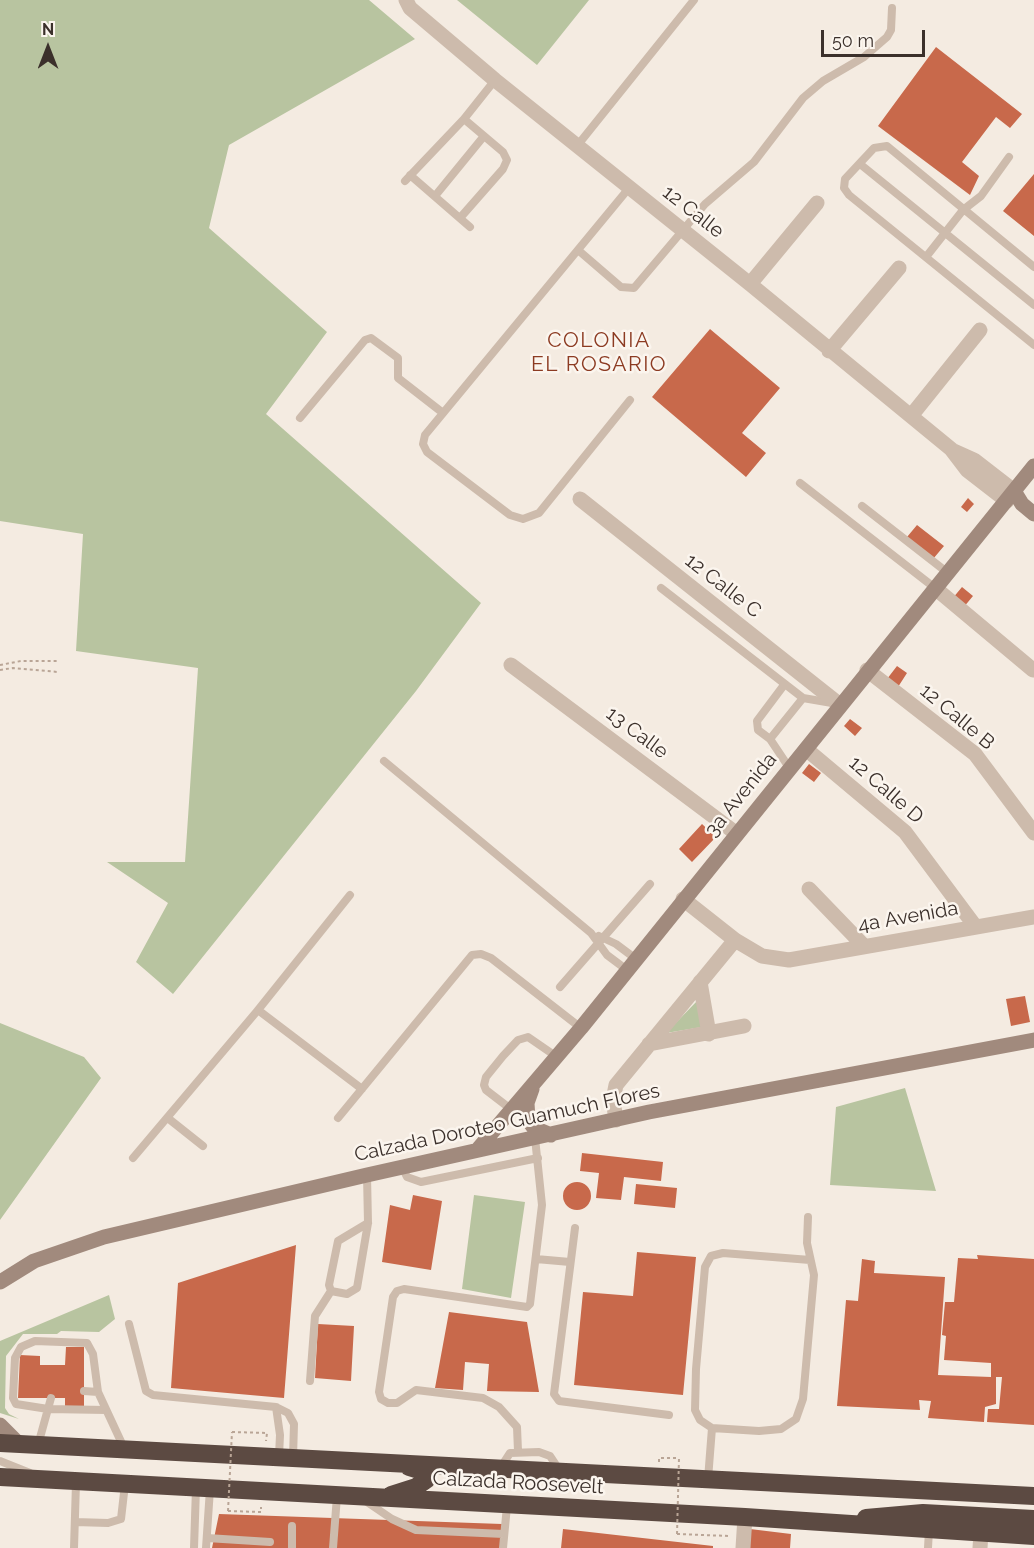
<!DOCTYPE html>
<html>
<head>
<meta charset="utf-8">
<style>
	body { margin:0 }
	#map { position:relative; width:1034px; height:1548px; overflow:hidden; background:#f4ebe1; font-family:Raleway,sans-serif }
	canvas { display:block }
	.north { position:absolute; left:18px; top:18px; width:60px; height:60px; -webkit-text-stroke:4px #fbf5ee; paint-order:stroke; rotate:0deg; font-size:16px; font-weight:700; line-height:24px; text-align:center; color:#3b302b }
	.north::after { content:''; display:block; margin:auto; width:21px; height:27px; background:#3b302b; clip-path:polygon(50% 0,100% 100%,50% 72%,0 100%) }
	.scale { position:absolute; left:821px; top:30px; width:104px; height:27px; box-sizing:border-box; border:3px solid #3b302b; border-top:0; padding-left:8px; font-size:18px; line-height:21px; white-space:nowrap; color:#3b302b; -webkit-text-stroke:4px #fbf5ee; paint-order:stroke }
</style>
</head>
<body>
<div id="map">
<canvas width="1034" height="1548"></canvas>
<div class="north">N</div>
<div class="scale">50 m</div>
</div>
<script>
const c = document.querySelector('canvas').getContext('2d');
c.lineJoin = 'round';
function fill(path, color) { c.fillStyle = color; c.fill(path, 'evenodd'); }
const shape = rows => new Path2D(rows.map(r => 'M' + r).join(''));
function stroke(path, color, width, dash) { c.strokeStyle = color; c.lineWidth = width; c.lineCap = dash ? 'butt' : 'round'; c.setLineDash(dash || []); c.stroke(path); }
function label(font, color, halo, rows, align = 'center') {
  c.font = font + ' Raleway,sans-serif'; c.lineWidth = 5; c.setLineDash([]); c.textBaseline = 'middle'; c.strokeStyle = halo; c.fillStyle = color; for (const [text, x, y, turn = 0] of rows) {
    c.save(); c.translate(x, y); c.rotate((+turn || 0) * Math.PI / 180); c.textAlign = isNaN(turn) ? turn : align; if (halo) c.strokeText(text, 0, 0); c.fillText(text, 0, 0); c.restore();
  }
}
fill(shape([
	[0,0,369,0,415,39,229,145,209,228,327,332,266,414,481,603,416,691,173,994,136,962,168,903,107,862,185,862,198,668,76,651,83,534,0,521],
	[457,0,589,0,537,65],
	[698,1000,702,1027,666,1033],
	[0,1023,84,1057,101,1078,0,1220],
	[905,1088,936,1191,830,1185,836,1107],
	[474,1195,525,1202,511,1298,462,1289],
	[109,1295,115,1319,99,1332,61,1331,57,1334,23,1334,6,1356,5,1408,9,1414,19,1419,0,1413,0,1341]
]), '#b8c4a0');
fill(shape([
	[936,47,1022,114,1010,128,996,117,962,162,979,176,970,195,878,126],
	[1034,174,1034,236,1003,211],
	[710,329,780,388,742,433,766,453,746,477,652,397],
	[968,498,974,504,967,512,961,507],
	[917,525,944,546,933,559,907,537],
	[962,587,973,596,963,608,952,599],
	[897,666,907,673,898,687,887,679],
	[850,719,862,728,855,736,844,726],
	[809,764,821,773,814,782,802,773],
	[702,824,716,837,692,862,679,849],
	[1025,996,1030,1022,1011,1026,1006,999],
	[582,1153,663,1162,661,1181,624,1177,621,1200,596,1198,599,1173,580,1171],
	'563 1196a14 14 0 1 1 28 0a14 14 0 1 1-28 0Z',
	[636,1184,677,1188,675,1208,634,1204],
	[413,1195,442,1201,431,1270,382,1262,390,1205,410,1210],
	[296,1245,284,1398,171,1388,178,1283],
	[637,1252,696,1257,683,1395,574,1385,583,1292,633,1296],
	[977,1255,1034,1259,1034,1425,987,1422,988,1409,999,1409,1002,1377,996,1377,996,1404,985,1407,984,1422,928,1418,931,1401,919,1400,920,1410,837,1406,846,1300,858,1301,862,1259,875,1261,874,1273,945,1277,938,1375,991,1377,991,1363,944,1360,946,1336,942,1335,945,1302,954,1302,958,1258,978,1259],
	[449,1312,527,1322,539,1392,487,1391,489,1364,465,1362,463,1390,435,1388],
	[318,1324,354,1326,351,1381,315,1378],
	[66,1347,84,1347,84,1406,65,1406,65,1398,18,1398,20,1355,40,1356,40,1365,65,1365],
	[219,1514,502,1524,500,1548,212,1548],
	[563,1529,713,1546,713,1548,561,1548],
	[750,1529,791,1534,790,1548,749,1548]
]), '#c8694b');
stroke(shape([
	[0,665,21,661,58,661],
	[0,670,13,668,58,672],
	[232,1432,267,1433,266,1441],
	[659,1462,659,1458,679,1458],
	[228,1511,261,1512,261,1507],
	[677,1534,729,1536]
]), '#b9a596', 2, [3, 3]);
stroke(shape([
	[577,146,694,0],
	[860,164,1034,305],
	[410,175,470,227],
	[405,181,464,119,495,80],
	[629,188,425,435,423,444,427,452,510,515,523,519,539,513,630,400],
	[435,196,484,136],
	[460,218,503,169,507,160,503,152,464,119],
	[578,250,621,287,634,288,705,204,754,162,803,98,823,81,864,57,887,37,891,30,892,8],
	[926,257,963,210,981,196,1009,157],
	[1034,267,887,146,874,148,845,179,844,188,849,195,1034,345],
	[300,418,365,340,371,338,398,358,398,378,443,413],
	[800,483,935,588],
	[862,506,948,573],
	[661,588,803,698],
	[784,685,757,721,758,730,770,739,790,769],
	[770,739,803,698,832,703],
	[384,761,591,933,607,955,627,970],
	[599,936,616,944,636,959],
	[560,987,650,884],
	[258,1010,362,1089],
	[512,1110,486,1090,484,1085,486,1077,503,1056,518,1040,528,1037,557,1057],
	[338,1118,472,955,481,954,491,958,581,1028],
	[169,1119,203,1146],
	[133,1158,258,1010,350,895],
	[402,1167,407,1177,421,1182,538,1158],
	[367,1175,368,1223,357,1288,347,1294,331,1291,329,1285,338,1241,368,1223],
	[808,1217,807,1243,814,1275,803,1399,796,1419,781,1429,759,1431,712,1428,700,1420,695,1410,696,1369,705,1267,711,1256,723,1253,810,1260],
	[575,1228,554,1394,559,1401,669,1415],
	[536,1259,570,1262],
	[129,1324,146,1391,153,1395,276,1407,288,1413,294,1424,293,1458],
	[310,1381,315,1316,331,1291],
	[84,1391,98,1392,124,1448],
	[98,1392,93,1354,87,1343,35,1341,21,1347,15,1358,13,1398,16,1404,48,1409,106,1410],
	[276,1407,280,1435,279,1456],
	[38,1445,51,1398],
	[518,1451,517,1427,499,1407,483,1398,416,1390,397,1403,388,1403,381,1399,379,1392,393,1297,397,1291,404,1289,527,1307,530,1304,542,1205,535,1138],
	[0,1461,30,1473],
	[501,1467,510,1453,539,1452,550,1456,560,1471],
	[708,1479,712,1428],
	[367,1502,392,1519,416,1530,504,1534],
	[75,1522,108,1523,121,1519,125,1484],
	[207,1538,270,1542],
	[74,1548,76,1483],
	[194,1548,196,1488],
	[206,1548,210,1489],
	[292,1548,292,1526],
	[333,1548,337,1496],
	[503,1548,507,1506],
	[928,1548,929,1530]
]), '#cdbbac', 8);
stroke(shape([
	[406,0,410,8,495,80,750,284,951,449,967,470,1007,501],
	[750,284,817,203],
	[829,351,899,268],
	[911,416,980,330],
	[954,451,974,460,1014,491],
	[580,499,840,705],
	[935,588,1033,670],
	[511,665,737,834],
	[867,670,975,754,1034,833],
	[806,749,905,832,975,926],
	[809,889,863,945],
	[683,899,735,940,762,956,789,960,1034,917],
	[700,982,709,1034],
	[649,1044,744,1026],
	[616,1120,613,1100,616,1085,735,940],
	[743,1548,745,1517],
	[980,1548,981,1533]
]), '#cdbbac', 15);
stroke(shape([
	[1014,491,1022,504,1034,514],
	[532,1089,527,1103,528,1120,534,1128,551,1135],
	[478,1149,581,1028,1034,466],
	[0,1282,34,1261,104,1237,367,1175,649,1112,1034,1040],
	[0,1425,19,1444]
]), '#a18a7d', 15);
stroke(shape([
	[0,1443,1034,1496],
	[0,1477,745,1517,1034,1536],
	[391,1495,416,1487,426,1480,425,1472,409,1467],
	[866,1518,923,1513,1034,1519]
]), '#5c4a42', 18);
stroke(shape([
	[228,1511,232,1432],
	[677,1534,679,1458]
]), '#b9a596', 2, [3, 3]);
label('20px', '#3b302b', '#fbf5ee', [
	["12 Calle",693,212,38],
	["12 Calle C",723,586,38],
	["12 Calle B",957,717,40],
	["13 Calle",637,733,37],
	["12 Calle D",886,790,41],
	["3a Avenida",741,795,-51],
	["4a Avenida",908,917,-10],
	["Calzada Doroteo Guamuch Flores",507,1123,-12],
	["Calzada Roosevelt",518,1483,3]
]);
c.letterSpacing = '1.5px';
label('21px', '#8c3b22', '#fbf5ee', [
	["COLONIA",599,341],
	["EL ROSARIO",599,365]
]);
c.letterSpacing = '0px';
</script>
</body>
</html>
